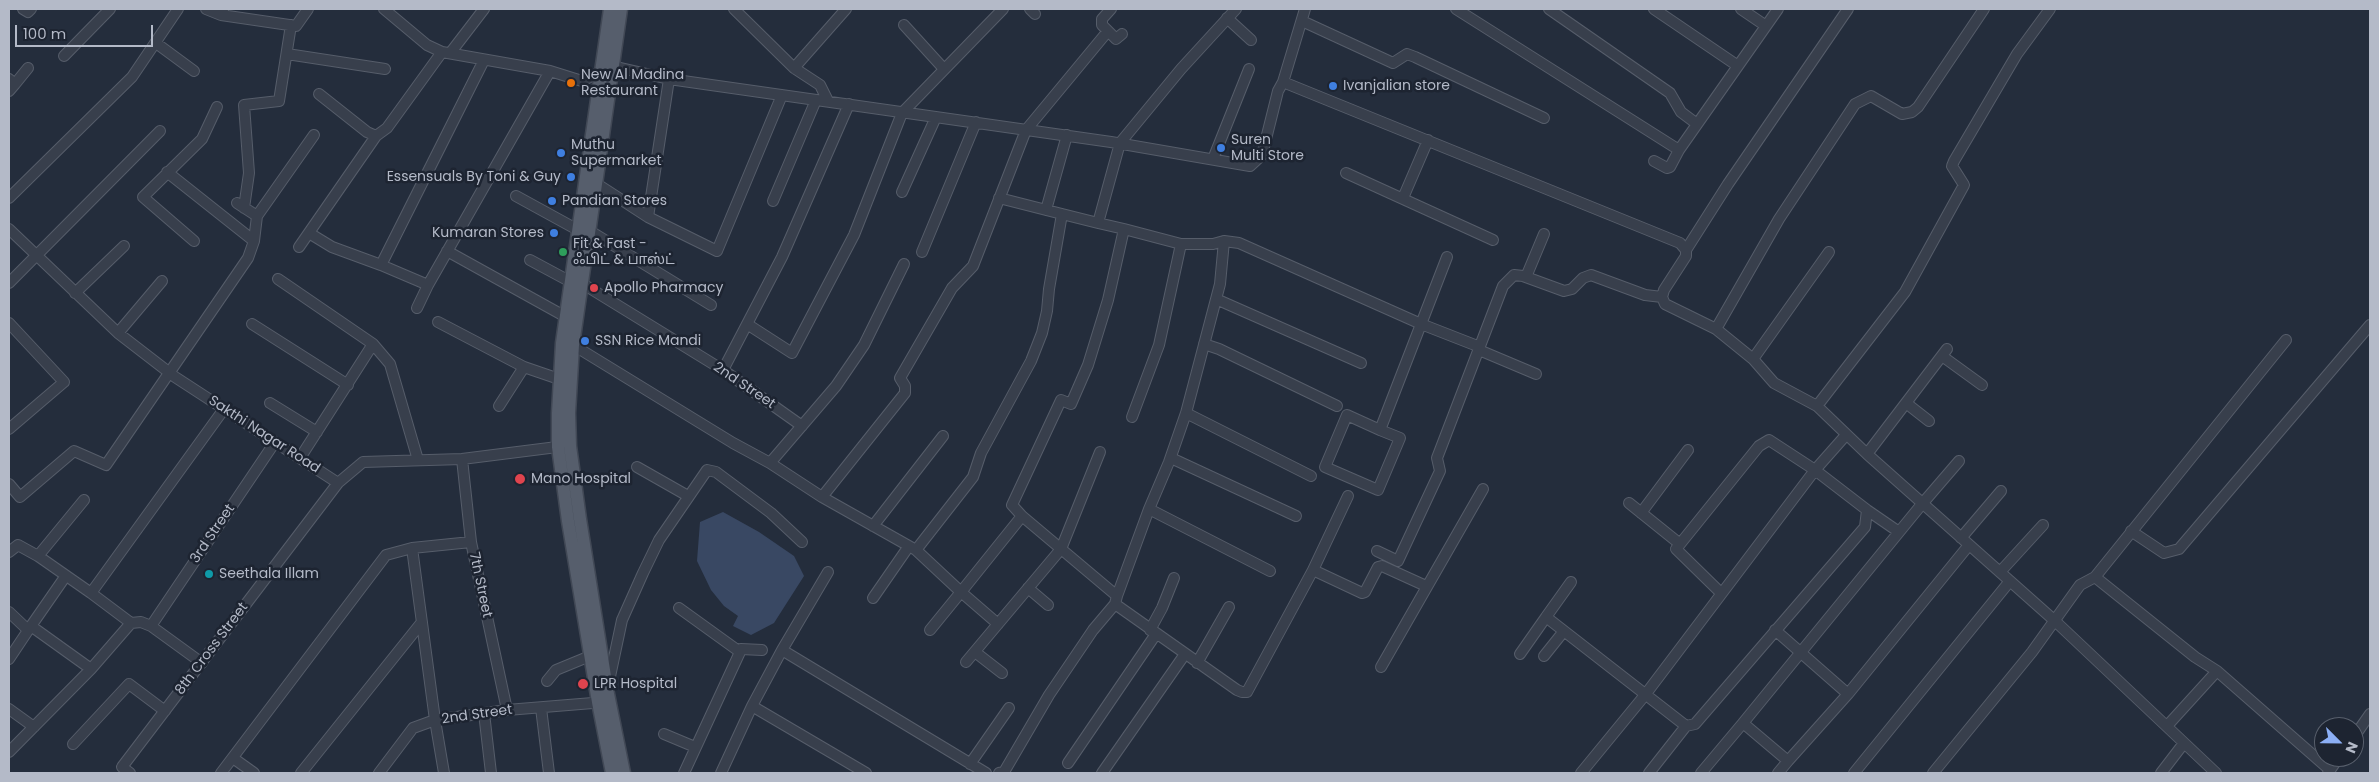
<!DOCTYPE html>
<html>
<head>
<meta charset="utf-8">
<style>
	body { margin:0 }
	#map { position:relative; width:2379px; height:782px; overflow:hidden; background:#242d3c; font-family:Poppins,sans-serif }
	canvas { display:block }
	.frame { position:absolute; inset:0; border:10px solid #b4bac8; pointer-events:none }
	.north { position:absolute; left:2314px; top:717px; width:50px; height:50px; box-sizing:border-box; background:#1d2431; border:1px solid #59606d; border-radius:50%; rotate:113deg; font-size:14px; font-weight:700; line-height:20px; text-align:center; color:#b4bac8 }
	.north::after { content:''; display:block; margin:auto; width:18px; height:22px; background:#8caff5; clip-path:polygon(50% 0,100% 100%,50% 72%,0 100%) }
	.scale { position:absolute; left:15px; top:25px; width:138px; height:22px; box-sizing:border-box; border:2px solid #b4bac8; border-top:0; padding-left:6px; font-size:15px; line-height:18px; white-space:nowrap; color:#b4bac8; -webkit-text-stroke:4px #1d2431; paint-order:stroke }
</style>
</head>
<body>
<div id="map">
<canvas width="2379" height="782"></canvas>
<div class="frame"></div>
<div class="north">N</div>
<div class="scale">100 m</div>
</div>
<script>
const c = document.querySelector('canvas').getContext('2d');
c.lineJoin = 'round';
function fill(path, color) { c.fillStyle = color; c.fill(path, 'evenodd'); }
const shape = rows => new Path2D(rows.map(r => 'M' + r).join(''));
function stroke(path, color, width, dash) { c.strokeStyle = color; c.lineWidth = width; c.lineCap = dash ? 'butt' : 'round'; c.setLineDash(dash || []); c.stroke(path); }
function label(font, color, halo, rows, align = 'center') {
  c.font = font + ' Poppins,"Noto Sans Tamil",sans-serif'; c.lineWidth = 5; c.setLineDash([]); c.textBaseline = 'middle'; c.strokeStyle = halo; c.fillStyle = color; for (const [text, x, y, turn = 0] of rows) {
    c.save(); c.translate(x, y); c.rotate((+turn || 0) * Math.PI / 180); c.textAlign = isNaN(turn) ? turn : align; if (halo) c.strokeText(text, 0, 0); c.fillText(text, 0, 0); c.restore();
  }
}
fill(shape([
	[723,512,759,532,794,556,804,576,774,623,751,635,733,626,738,616,724,606,711,590,697,561,700,522]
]), '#394863');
const minor = shape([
	[23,9,28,12,31,9],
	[206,9,221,15,223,10],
	[384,9,427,45,442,52,550,71,582,81,612,66,669,79,1111,142,1250,166,1262,155,1278,91,1283,82,1680,243,1686,250,1686,256,1664,290,1662,297,1665,304,1716,329,1753,359,1774,383,1817,406,1867,454,2055,621,2216,773],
	[734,9,794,68,820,85,828,101],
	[1030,9,1035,14],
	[1111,9,1102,19,1102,25,1116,39,1122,34],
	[1456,9,1679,150],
	[1549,9,1670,93,1681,112,1697,124],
	[1654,9,1738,66],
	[1741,9,1766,26],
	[221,15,296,26,308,9],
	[1227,18,1251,40],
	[1302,21,1393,63,1407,54,1415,57,1544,118],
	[904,25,944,69],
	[156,43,194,71],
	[451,52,484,9],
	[287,54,385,69],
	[64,56,110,9],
	[484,60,381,265,428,285,550,71],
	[794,68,846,9],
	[9,79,15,84,9,91],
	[1283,82,1305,9],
	[15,84,28,68],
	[319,94,367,132,376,136,387,128,442,52],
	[1213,159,1249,69],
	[1654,161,1667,168,1670,167,1679,150,1778,9],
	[167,172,254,241],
	[1346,173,1493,240],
	[597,184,648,217,717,251,782,95],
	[902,192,936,117],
	[516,196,578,230],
	[9,198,132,77,178,9],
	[999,198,1062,214],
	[1403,198,1428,140],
	[773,201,816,100],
	[244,208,249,173,244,105,279,101,291,25],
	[1046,210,1067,135],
	[257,216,314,135],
	[648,217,669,79],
	[9,229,118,333,175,377,338,483],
	[1124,229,1181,244,1159,345,1132,417],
	[590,231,711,305],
	[309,233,332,247,381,265],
	[194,241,143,197,202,139,217,107],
	[1181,244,1213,244,1224,241,1239,243,1421,324,1480,347],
	[299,247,376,136],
	[1686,250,1728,184,1848,9],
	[447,251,566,317],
	[922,252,976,122],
	[530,260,571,282],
	[1526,277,1544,234],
	[278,279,373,344,300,458],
	[9,283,160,131],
	[583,284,723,370,802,426],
	[75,293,124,246],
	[1216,299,1361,363],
	[417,308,428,285],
	[438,322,524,367,559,379],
	[9,323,64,382,9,429],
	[252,324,348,385],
	[747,324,792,353,854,235,902,113,1003,9],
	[1716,329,1779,219,1855,104,1871,96,1902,114,1912,112,1918,107,1984,9],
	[118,333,162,281],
	[373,344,390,364,418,460],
	[1204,344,1219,349,1337,406],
	[573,345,733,443,770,463,822,497,916,550,961,592,1022,516],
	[1479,350,1536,374],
	[1942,356,1982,385],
	[1753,359,1829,252],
	[723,370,782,257,849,104],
	[270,403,317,432],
	[1906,403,1929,421],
	[499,406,524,367],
	[1817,406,1905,292,1964,185,1952,166,1954,161,2017,54,2050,9],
	[1186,413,1311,476],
	[1380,430,1400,438,1378,490,1325,467,1347,415,1380,430,1447,257],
	[1867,454,1947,349],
	[1171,458,1296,516],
	[462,459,471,542,507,710],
	[770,463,836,386,864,345,904,264],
	[637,467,688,496],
	[9,484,20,497,74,451,106,465,248,258,254,241,257,216,237,203],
	[822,497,905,393,905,386,900,378,952,288,973,266,1026,130,1108,31],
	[1629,503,1680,544],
	[1149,509,1270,571],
	[1867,510,1899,532],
	[1641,513,1688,450],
	[873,526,943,436],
	[2131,531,2164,553,2179,549,2370,325],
	[1961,538,2001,491],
	[412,548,435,720,444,773],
	[916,550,973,477,981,453,1031,361,1042,333,1047,311,1049,289,1062,214,1098,223],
	[1377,551,1398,561,1440,471,1437,458,1503,286,1514,275,1523,276,1564,291,1572,289,1583,278,1591,275,1645,295,1662,297],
	[9,552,18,545,38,556,91,593],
	[38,556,84,500],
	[1313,570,1362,593,1365,592,1378,567,1382,566,1426,586],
	[2000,572,2043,525],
	[2095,577,2286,340],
	[1028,588,1048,605],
	[1117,596,1149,509,1169,462,1186,413,1220,284,1224,241],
	[873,598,909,546],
	[1115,604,1237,690,1242,692,1247,692,1313,570,1348,496],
	[679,608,740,652],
	[9,612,28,630],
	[1546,617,1571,582],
	[31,626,65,577],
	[151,626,275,442],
	[930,630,961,592,998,624],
	[1150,630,1162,608,1174,578],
	[1775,630,1848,694,1969,545],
	[782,650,828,572],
	[975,652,1002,673],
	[1520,654,1546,617,1686,726,1695,724,1865,527,1867,510,1815,470,1769,440,1759,446,1676,549,1721,593],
	[1544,656,1564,631],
	[9,659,31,626,91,669],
	[966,662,1061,549,1100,452],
	[202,663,151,626,141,622,131,623,91,593,224,409],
	[1197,663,1229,607],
	[1381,667,1483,489],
	[547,681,556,670,590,656],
	[608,686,622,620,643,573,659,540,707,470,716,472,771,513,802,542],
	[752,706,866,773],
	[541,708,549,773],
	[9,709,34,727],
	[484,713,491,773],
	[1743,723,1922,504,1959,461],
	[2167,726,2217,671],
	[664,734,695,747],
	[2354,737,2370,714],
	[73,744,129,684,165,711],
	[9,752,91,669,131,623],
	[233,758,254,773],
	[1788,761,1848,694],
	[1068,763,1156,634],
	[970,764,1009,708],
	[130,773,122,767,338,483,363,462,462,459,565,446],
	[221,773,386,555,412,548,471,542],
	[301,773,422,622],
	[379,773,413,728,435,720,507,710,605,702],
	[684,773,740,652,741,649,762,650],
	[721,773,752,706,782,650,986,773],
	[999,773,1004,772,1049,695,1093,630,1115,604,1117,596,1022,516,1012,505,1061,400,1071,404,1088,365,1108,300,1124,229,1098,223,1120,143,1181,69,1236,9],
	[1102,773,1185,654],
	[1581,773,1645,695,1815,470,1846,435],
	[1649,773,1686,726],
	[1701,773,1743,723,1788,761,1778,773],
	[1854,773,2010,581],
	[1933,773,2032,652,2080,585,2095,577,2195,657,2217,671,2330,770],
	[2161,773,2184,743],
	[2328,773,2339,757]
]);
const major = shape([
	[610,9,562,343,558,413,558,447,568,521,598,702,612,773],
	[621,9,573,345,569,413,570,446,580,519,607,689,624,773]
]);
stroke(minor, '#565d6a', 12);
stroke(major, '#414855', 15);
stroke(minor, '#383f4c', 10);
stroke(major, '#565e6c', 12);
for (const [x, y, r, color] of [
	[571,83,5,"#e8710a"],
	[1333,86,5,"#3f7fe0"],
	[1221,148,5,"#3f7fe0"],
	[561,153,5,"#3f7fe0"],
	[571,177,5,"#3f7fe0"],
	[552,201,5,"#3f7fe0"],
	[554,233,5,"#3f7fe0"],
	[563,252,5,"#2e9e5b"],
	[594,288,5,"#e0444e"],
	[585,341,5,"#3f7fe0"],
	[520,479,6,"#e0444e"],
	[209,574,5,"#0f9aa8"],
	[583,684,6,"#e0444e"]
]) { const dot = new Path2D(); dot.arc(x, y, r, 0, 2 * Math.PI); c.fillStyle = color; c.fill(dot); stroke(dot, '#1d2431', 2); }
label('14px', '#b4bac8', '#1d2431', [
	["New Al Madina",581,75],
	["Restaurant",581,91],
	["Ivanjalian store",1343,86],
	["Suren",1231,140],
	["Multi Store",1231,156],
	["Muthu",571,145],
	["Supermarket",571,161],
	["Essensuals By Toni & Guy",561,177,"right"],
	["Pandian Stores",562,201],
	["Kumaran Stores",544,233,"right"],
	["Fit & Fast -",573,244],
	["ஃபிட் & பாஸ்ட்",573,260],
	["Apollo Pharmacy",604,288],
	["SSN Rice Mandi",595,341],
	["Mano Hospital",531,479],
	["Seethala Illam",219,574],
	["LPR Hospital",594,684]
], 'left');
label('14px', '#b4bac8', '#1d2431', [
	["2nd Street",744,386,34],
	["Sakthi Nagar Road",264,435,33],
	["3rd Street",213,534,-56],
	["7th Street",480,585,78],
	["8th Cross Street",212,649,-53],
	["2nd Street",477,715,-8]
]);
</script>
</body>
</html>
